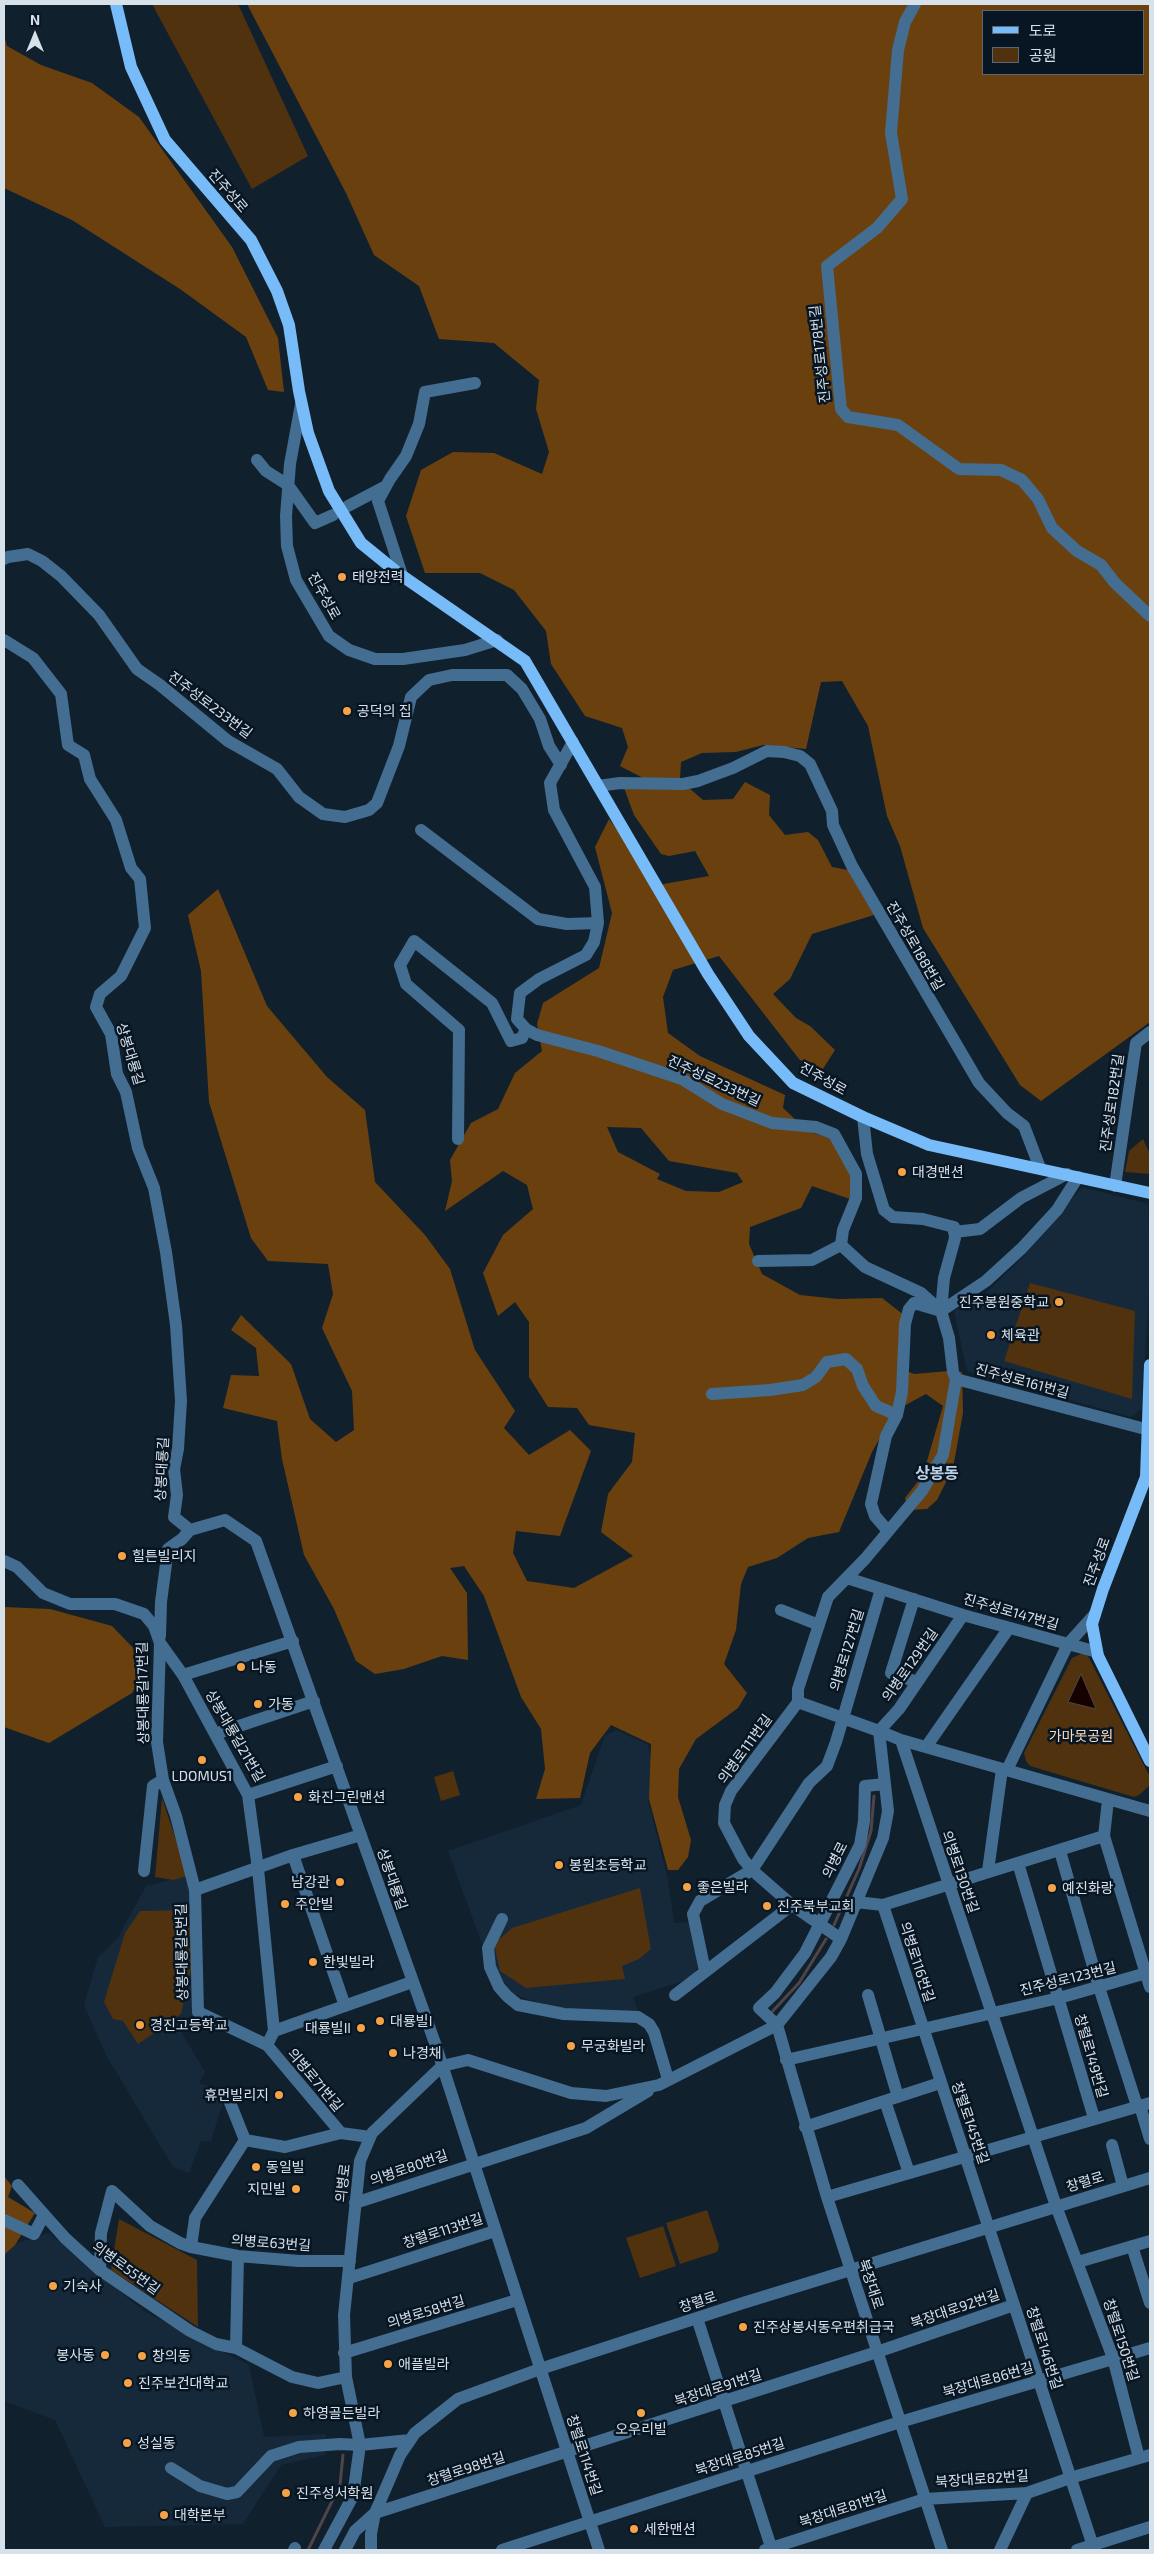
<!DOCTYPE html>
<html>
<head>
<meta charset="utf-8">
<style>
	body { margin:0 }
	#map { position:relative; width:1154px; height:2554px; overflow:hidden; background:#11202d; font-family:"Exo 2","Noto Sans KR",sans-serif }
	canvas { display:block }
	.frame { position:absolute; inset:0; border:5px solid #d7e1ea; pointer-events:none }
	.legend { position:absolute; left:982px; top:10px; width:162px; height:65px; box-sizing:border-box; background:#081623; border:1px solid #5b6773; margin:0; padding:6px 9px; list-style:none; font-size:15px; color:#d7e1ea }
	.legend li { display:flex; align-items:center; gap:10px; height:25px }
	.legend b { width:25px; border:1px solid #5b6773 }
	.north { position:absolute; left:10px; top:10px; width:50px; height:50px; -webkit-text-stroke:4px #081623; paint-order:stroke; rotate:0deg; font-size:14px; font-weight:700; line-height:20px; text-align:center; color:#d7e1ea }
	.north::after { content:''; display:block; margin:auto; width:18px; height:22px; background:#d7e1ea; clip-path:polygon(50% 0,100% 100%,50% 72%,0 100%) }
</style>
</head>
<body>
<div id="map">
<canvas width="1154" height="2554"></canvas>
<div class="frame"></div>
<ul class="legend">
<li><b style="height:6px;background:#77bbf9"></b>도로</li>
<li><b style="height:14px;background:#50320f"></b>공원</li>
</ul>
<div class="north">N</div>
</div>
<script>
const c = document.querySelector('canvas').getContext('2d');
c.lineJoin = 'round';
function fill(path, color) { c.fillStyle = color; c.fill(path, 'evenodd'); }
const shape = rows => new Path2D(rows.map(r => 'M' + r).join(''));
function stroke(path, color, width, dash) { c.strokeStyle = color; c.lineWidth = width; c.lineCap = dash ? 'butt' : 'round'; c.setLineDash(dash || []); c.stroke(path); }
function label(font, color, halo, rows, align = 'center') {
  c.font = font + ' "Exo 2","Noto Sans KR",sans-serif'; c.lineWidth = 5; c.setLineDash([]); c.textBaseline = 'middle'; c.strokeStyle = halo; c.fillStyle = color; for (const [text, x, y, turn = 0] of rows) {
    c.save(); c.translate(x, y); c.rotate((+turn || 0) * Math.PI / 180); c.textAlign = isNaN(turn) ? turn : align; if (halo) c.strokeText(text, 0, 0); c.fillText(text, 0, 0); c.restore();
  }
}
fill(shape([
	[1082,1187,1148,1204,1150,1271,1142,1409,1131,1417,967,1371,954,1311,986,1293,1021,1259],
	[617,1730,648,1745,655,1780,648,1801,668,1879,674,1923,689,1922,699,1964,693,1978,633,1997,639,2013,561,2010,521,1997,503,1987,481,1941,448,1851,581,1805,605,1735],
	[188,1876,194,1947,192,2016,182,2033,205,2072,199,2083,217,2090,224,2099,211,2141,201,2141,189,2173,173,2167,106,2055,84,2005,98,1957,117,1939,146,1886],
	[49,2233,144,2311,249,2365,264,2437,326,2434,325,2455,281,2465,243,2524,105,2527,55,2420,4,2401,4,2247]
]), '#15293b');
fill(shape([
	[152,4,238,4,308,156,252,189],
	[1143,1139,1150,1154,1150,1174,1125,1172,1129,1151],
	[1030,1283,1135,1311,1132,1399,1004,1361],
	[1083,1653,1088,1656,1150,1777,1149,1786,1139,1795,1134,1797,1030,1766,1026,1761,1024,1753,1072,1658],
	[453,1771,460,1795,441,1801,434,1777],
	[162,1798,188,1876,173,1880,155,1877],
	[640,1888,651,1949,639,1959,622,1966,625,1979,526,1988,500,1971,494,1944,512,1928],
	[190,1910,193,1960,181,2014,138,2044,123,2021,113,2019,104,2002,125,1933,140,1911],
	[707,2210,719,2246,717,2252,680,2264,666,2223],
	[119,2219,197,2260,198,2327,111,2270],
	[663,2226,676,2266,640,2278,626,2238]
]), '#50320f');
fill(shape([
	[247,4,1150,4,1150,1022,1041,1101,1020,1085,923,928,900,846,887,816,868,726,842,681,821,682,806,749,763,745,736,752,702,753,681,762,680,778,645,779,620,766,628,747,622,728,585,716,551,664,546,631,514,590,480,573,425,573,406,516,421,470,453,452,494,453,542,474,549,452,536,409,539,380,494,343,439,339,419,286,374,255,346,193],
	[983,11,1143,11,1143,74,983,74],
	[4,35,7,46,41,65,92,83,139,117,232,247,278,338,284,392,268,390,246,337,180,289,72,220,4,188],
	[745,782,770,795,769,815,785,835,808,832,818,840,832,867,848,870,874,915,812,934,790,979,773,994,796,1018,810,1026,835,1050,819,1075,799,1059,719,956,673,970,663,997,668,1033,700,1056,785,1095,783,1108,808,1131,838,1141,862,1180,856,1201,812,1186,801,1208,750,1227,749,1244,762,1274,800,1295,838,1299,882,1298,909,1319,902,1369,914,1374,949,1371,962,1372,963,1413,953,1468,937,1500,927,1509,908,1510,905,1498,923,1475,943,1406,926,1394,896,1410,872,1452,839,1532,808,1538,777,1558,748,1567,741,1584,736,1630,724,1664,747,1693,738,1708,696,1739,679,1769,678,1797,691,1840,688,1857,678,1870,668,1870,649,1799,651,1744,611,1725,590,1753,580,1798,536,1799,545,1769,541,1729,521,1697,484,1596,464,1566,450,1568,467,1593,468,1660,442,1656,404,1669,375,1674,356,1661,334,1609,304,1555,282,1459,277,1421,223,1408,231,1375,259,1376,256,1348,231,1330,241,1315,291,1364,310,1419,336,1442,354,1430,352,1391,322,1328,333,1294,328,1264,268,1261,251,1238,209,1102,201,971,188,915,218,889,267,1006,327,1077,365,1110,375,1182,425,1235,450,1269,475,1350,515,1411,504,1428,529,1455,570,1430,591,1451,560,1536,516,1531,513,1553,527,1581,574,1588,633,1556,601,1532,608,1494,632,1462,635,1433,589,1425,577,1408,548,1407,529,1377,529,1322,515,1302,498,1316,483,1273,503,1235,533,1209,527,1185,503,1171,445,1211,452,1181,450,1160,471,1123,498,1109,515,1073,542,1051,537,1024,543,1003,599,968,612,913,595,847,609,819,658,885,709,876,695,851,669,856,661,854,634,815,624,788,688,787,703,800,733,799],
	[607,1127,641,1128,669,1161,737,1173,743,1182,719,1192,686,1191,657,1179,660,1174,618,1152],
	[4,1607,50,1609,112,1626,138,1653,140,1680,132,1693,49,1743,4,1727],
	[4,2176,12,2186,8,2197,35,2213,15,2245,4,2255]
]), '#6a410e');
const water = shape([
	[1081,1674,1096,1709,1068,1702,1081,1674]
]);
fill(water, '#150100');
stroke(water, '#4f4446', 1);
stroke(shape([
	[834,1925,859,1869,871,1831,874,1796],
	[770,2014,799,1983,826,1939],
	[308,2550,340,2485,343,2455]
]), '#4f4446', 3);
stroke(shape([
	[915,4,905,22,898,50,891,133,902,199,877,228,827,266,841,409,848,417,898,425,959,469,1001,470,1022,480,1038,499,1052,528,1077,551,1101,565,1115,583,1150,616],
	[301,404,290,464,286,516,287,546,296,580,329,636,349,650,375,659,403,659,465,650,497,640],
	[257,460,266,471,288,485,315,523,333,515],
	[348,506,386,486],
	[4,559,8,557,28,554,42,561,61,576,99,615,137,669,160,685,228,741,277,769,299,797,323,814,345,817,369,810,377,803,399,746,411,697,429,680,452,675,507,675,522,689,540,719,549,746,561,765],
	[402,575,378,501,390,479,406,456,419,424,425,392,475,383],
	[4,640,33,658,61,694,68,745,84,755,90,779,116,820,131,868,140,879,145,928,121,976,100,994,96,1007,111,1034,117,1074,126,1092,138,1148,154,1188,166,1252,176,1325,181,1401,178,1449,174,1469,177,1495,174,1517,190,1530,225,1520,256,1541,436,2046,599,2550],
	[573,742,550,783,554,810,595,887,598,923,594,942,586,955,539,979,520,993,517,1019,526,1029,537,1035,598,1051,682,1079,722,1104,772,1123,816,1127,834,1134,856,1174,856,1198,843,1230,841,1245,865,1267,921,1293,941,1311],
	[598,786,620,783,683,784,698,781,733,768,767,751,784,752,800,756,810,764,832,811,833,825,852,866,979,1083,1007,1113,1024,1126,1040,1168],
	[421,830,538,919,567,924,598,923],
	[863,1117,867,1154,884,1210,893,1217,923,1219,954,1227,955,1238,944,1278,941,1311,949,1338,953,1372,956,1379,1149,1430],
	[458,1139,459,1030,406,984,400,965,414,941,492,1003,511,1041,522,1038,526,1029],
	[1115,1186,1136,1043,1150,1032],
	[954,1232,980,1229,1021,1198,1067,1174],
	[758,1261,812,1260,841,1245],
	[956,1379,943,1455,922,1491,865,1559,828,1597,798,1689,798,1702,879,1731,899,1709,963,1615],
	[712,1394,770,1390,803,1385,816,1377,827,1362,846,1359,857,1369,863,1386,876,1406,897,1415,902,1392,905,1324,909,1309,914,1303,941,1311,986,1281,1022,1248,1057,1210,1078,1177],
	[888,1531,875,1516,871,1504,886,1436,897,1415],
	[4,1561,17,1567,43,1593,70,1604,115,1604,144,1614,154,1626,160,1643,157,1742,163,1780,176,1816,195,1890,198,2012,267,2045,341,2133,370,2137],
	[847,1578,963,1615,1097,1652,1098,1656],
	[914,1599,891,1673,917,1682],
	[781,1610,819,1625],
	[160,1636,161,1602,168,1549,182,1539,190,1530],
	[160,1643,183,1675,248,1795,258,1869,274,2031,267,2045],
	[183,1675,293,1641],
	[798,1702,731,1791,725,1805,724,1823,743,1859,752,1870,792,1905,841,1939],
	[215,1734,314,1701],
	[901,1740,1056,2206,1113,2358,1139,2458],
	[926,1747,1009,1628],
	[1007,1770,1068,1644,1095,1614],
	[885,1784,865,1786,864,1821,860,1845,805,1953,775,1993,759,2008,777,2025,827,2197,942,2550],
	[248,1795,337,1766],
	[1108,1800,1104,1836,1150,1987],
	[1060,1851,1099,1987,1137,2106],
	[293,1855,345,2006],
	[1018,1863,1094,2118],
	[144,1871,153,1786,163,1780],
	[988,1871,1002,1769],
	[195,1890,293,1855,361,1835],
	[856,1902,883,1905,1093,2546],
	[883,1905,1104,1836],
	[502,1919,488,1948,490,1967,499,1987,507,1996,518,2005,564,2014,638,2017,649,2024,654,2032,668,2079],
	[705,1971,693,1914,700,1901,752,1870,809,1783,827,1766,836,1742,881,1589],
	[675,1995,792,1905],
	[868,1995,898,2097],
	[274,2031,412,1982],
	[786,2060,1059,1998,1150,1972],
	[229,2100,245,2140,285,2147,341,2133],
	[885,2101,909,2173],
	[1140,2106,1150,2139],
	[805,2127,940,2083],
	[1112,2145,1123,2186],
	[18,2185,65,2238,100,2270,190,2331,216,2344,236,2348,292,2377,318,2383,346,2377],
	[827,2197,1150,2103],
	[355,2203,586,2128,648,2091],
	[4,2220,34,2234,44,2215],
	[1132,2246,1150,2303],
	[191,2247,195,2218,245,2140],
	[1078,2262,1150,2241],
	[100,2270,101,2233,112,2191,150,2226,180,2243,191,2247,238,2256,299,2261,350,2261],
	[349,2278,495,2231],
	[697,2318,772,2550],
	[236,2348,238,2256],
	[344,2353,517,2300],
	[171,2468,200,2486,227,2494,237,2492,271,2456,299,2447,340,2444,360,2445,410,2440],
	[294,2550,295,2548],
	[324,2550,353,2496,360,2445,346,2377,344,2315,360,2161,372,2133,442,2066,468,2060,571,2093,606,2096,659,2085,777,2025,831,1957,841,1939,883,1838,888,1811,879,1731,901,1740,1150,1811],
	[345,2550,355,2531,375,2513,877,2352,1014,2305],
	[371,2550,371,2534,375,2513,400,2455,415,2433,458,2399,540,2369,743,2303,1150,2178],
	[502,2550,900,2422,1150,2348],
	[765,2550,925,2499,1027,2493,1070,2478,1150,2455],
	[1000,2550,1027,2493],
	[1077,2550,1150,2527]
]), '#446d92', 12);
stroke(shape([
	[116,4,131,67,165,140,251,240,277,291,289,325,299,391,308,433,329,491,361,543,398,573,525,661,708,974,749,1036,793,1083,863,1117,929,1145,1150,1193],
	[1150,1365,1146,1477,1103,1589,1092,1624,1098,1656,1150,1761]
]), '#77bbf9', 12);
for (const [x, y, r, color] of [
	[342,577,5,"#f5a345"],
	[347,711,5,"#f5a345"],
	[902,1172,5,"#f5a345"],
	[1059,1302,5,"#f5a345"],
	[991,1335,5,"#f5a345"],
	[122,1556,5,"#f5a345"],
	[241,1667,5,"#f5a345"],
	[258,1704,5,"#f5a345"],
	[202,1760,5,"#f5a345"],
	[298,1797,5,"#f5a345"],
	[559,1865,5,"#f5a345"],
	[340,1882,5,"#f5a345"],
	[687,1887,5,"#f5a345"],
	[1052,1888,5,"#f5a345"],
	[285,1904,5,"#f5a345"],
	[767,1906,5,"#f5a345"],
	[313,1962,5,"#f5a345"],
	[380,2021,5,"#f5a345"],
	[140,2025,5,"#f5a345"],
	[361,2028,5,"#f5a345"],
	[571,2046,5,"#f5a345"],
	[393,2053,5,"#f5a345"],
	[279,2095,5,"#f5a345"],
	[256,2167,5,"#f5a345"],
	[296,2189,5,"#f5a345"],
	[53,2286,5,"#f5a345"],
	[743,2327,5,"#f5a345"],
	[105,2355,5,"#f5a345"],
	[142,2356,5,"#f5a345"],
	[388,2364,5,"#f5a345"],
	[128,2383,5,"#f5a345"],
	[293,2413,5,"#f5a345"],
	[641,2413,5,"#f5a345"],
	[127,2443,5,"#f5a345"],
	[286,2493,5,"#f5a345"],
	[164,2515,5,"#f5a345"],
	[634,2529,5,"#f5a345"]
]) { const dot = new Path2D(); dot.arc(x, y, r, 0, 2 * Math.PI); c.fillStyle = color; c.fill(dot); stroke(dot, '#081623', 2); }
label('14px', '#d7e1ea', '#081623', [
	["진주성로",228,191,49],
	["진주성로178번길",820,354,-96],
	["진주성로",324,596,61],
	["진주성로233번길",210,705,37],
	["진주성로188번길",915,946,60],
	["상봉대룡길",130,1054,73],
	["진주성로",823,1079,29],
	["진주성로233번길",714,1081,25],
	["진주성로182번길",1112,1103,-82],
	["진주성로161번길",1022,1381,15],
	["상봉대룡길",162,1469,-87],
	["진주성로",1097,1562,-70],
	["진주성로147번길",1011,1612,16],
	["의병로127번길",847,1650,-73],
	["의병로129번길",910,1665,-55],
	["상봉대룡길17번길",143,1693,-91],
	["상봉대룡길21번길",235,1736,60],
	["의병로111번길",745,1749,-54],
	["의병로",835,1860,-63],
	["의병로130번길",960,1872,71],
	["상봉대룡길",392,1879,71],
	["상봉대룡길5번길",182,1952,-91],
	["의병로116번길",917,1962,72],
	["진주성로123번길",1068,1979,-14],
	["창렬로149번길",1091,2056,74],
	["의병로71번길",315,2080,50],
	["창렬로145번길",970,2123,71],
	["의병로80번길",409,2168,-19],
	["창렬로",1085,2182,-17],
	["의병로",343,2183,-83],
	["창렬로113번길",443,2231,-18],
	["의병로63번길",271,2243,4],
	["의병로55번길",126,2268,36],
	["북장대로",871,2284,72],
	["창렬로",698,2302,-18],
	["북장대로92번길",955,2309,-19],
	["의병로58번길",426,2312,-17],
	["창렬로150번길",1121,2340,72],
	["창렬로146번길",1044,2348,72],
	["북장대로86번길",988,2380,-16],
	["북장대로91번길",718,2388,-18],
	["창렬로114번길",584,2455,72],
	["북장대로85번길",740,2457,-18],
	["창렬로98번길",466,2469,-18],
	["북장대로82번길",982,2479,-4],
	["북장대로81번길",843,2509,-18]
]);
label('14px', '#d7e1ea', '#081623', [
	["태양전력",352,577],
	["공덕의 집",357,711],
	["대경맨션",912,1172],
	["진주봉원중학교",1049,1302,"right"],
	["체육관",1001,1335],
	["힐튼빌리지",132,1556],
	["나동",251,1667],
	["가동",268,1704],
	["LDOMUS1",202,1776,"center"],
	["화진그린맨션",308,1797],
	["봉원초등학교",569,1865],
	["남강관",330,1882,"right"],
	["좋은빌라",697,1887],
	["예진화랑",1062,1888],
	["주안빌",295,1904],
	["진주북부교회",777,1906],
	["한빛빌라",323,1962],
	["대룡빌I",390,2021],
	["경진고등학교",150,2025],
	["대룡빌II",351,2028,"right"],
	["무궁화빌라",581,2046],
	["나경채",403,2053],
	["휴먼빌리지",269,2095,"right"],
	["동일빌",266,2167],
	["지민빌",286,2189,"right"],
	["기숙사",63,2286],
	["진주상봉서동우편취급국",753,2327],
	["봉사동",95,2355,"right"],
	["창의동",152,2356],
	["애플빌라",398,2364],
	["진주보건대학교",138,2383],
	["하영골든빌라",303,2413],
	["오우리빌",641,2429,"center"],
	["성실동",137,2443],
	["진주성서학원",296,2493],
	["대학본부",174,2515],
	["세한맨션",644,2529]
], 'left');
label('14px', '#fbdbbc', '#081623', [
	["가마못공원",1081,1736]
]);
label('bold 16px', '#bed1e3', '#081623', [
	["상봉동",937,1474]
]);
</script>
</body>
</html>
